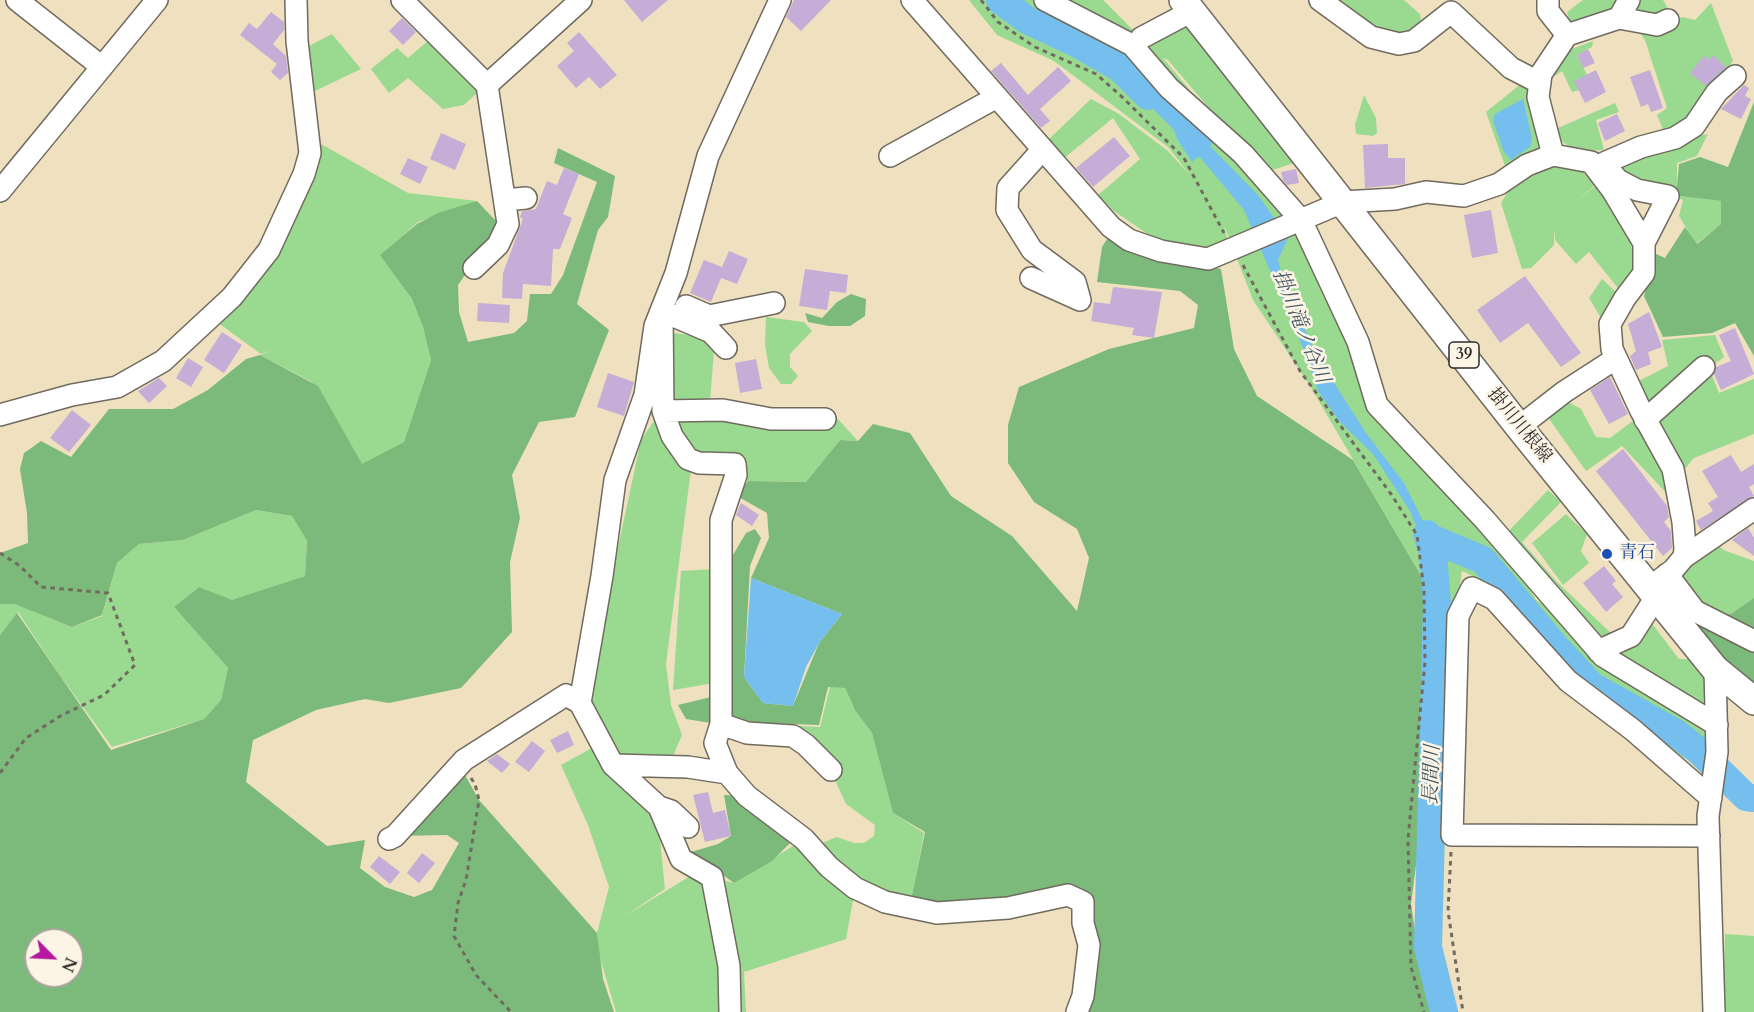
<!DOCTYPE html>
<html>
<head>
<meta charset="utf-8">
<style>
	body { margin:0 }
	#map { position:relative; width:1754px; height:1012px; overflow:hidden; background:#efe0bf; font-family:Cardo,serif }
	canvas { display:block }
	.north { position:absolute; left:24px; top:928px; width:60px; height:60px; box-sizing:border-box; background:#fcf5e5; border:2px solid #a8a49b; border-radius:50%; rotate:114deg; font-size:16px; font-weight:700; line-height:24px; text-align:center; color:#2b2b2b }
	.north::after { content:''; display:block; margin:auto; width:21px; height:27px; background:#b5179e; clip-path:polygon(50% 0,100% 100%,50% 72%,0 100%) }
</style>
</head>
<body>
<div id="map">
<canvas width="1754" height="1012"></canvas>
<div class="north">N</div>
</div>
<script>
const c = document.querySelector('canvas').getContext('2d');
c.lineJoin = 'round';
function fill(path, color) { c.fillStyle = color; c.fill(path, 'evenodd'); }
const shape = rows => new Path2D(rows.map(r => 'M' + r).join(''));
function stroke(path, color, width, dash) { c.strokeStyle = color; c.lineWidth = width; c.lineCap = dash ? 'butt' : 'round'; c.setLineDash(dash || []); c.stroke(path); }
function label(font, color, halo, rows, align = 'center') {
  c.font = font + ' Cardo,"Noto Serif JP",serif'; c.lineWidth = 5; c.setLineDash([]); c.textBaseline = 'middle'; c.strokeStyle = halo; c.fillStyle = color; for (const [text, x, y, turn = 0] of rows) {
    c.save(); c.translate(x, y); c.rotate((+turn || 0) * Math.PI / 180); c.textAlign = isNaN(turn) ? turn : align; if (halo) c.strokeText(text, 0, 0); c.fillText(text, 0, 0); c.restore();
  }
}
fill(shape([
	[969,0,1103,0,1141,38,1184,22,1297,162,1260,174,1301,220,1387,407,1499,537,1536,600,1552,609,1502,538,1548,490,1561,502,1522,542,1556,581,1614,636,1601,653,1708,729,1707,759,1702,767,1614,720,1494,586,1462,571,1457,605,1437,603,1310,386,1253,300,1224,225,1228,242,1210,251,1162,244,1114,211,1098,195,1140,159,1113,118,1062,160,1049,139,1091,99,1119,114,1168,151,1190,175,1168,147,1054,61,997,35],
	[1163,58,1168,60,1232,135,1252,165],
	[1330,0,1404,0,1420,14,1422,27,1387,40],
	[1583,0,1663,0,1670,12,1573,35,1567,12],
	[1711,3,1733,61,1691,119,1665,134,1657,115,1667,108,1645,40,1631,21,1675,20,1682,17,1695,20],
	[332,34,361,69,315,91,309,81,303,49],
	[430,39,477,87,478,92,464,105,443,109,408,78,389,93,371,69,397,48,408,58],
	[1593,41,1592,47,1577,55,1587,75,1579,90,1572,92,1562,71,1544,83,1569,50],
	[1522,83,1532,91,1541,137,1539,154,1506,169,1486,112],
	[1364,95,1376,118,1377,133,1373,136,1356,134,1355,125],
	[1615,103,1619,112,1596,120,1604,150,1583,151,1570,147,1560,140,1558,128],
	[1708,134,1697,156,1677,163,1677,186,1673,195,1721,201,1721,224,1696,244,1679,216,1683,200,1611,168,1684,139],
	[321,144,408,193,477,201,418,222,381,255,412,299,423,327,431,360,404,442,362,465,312,382,260,355,275,349,261,354,210,317,308,189],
	[1562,164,1578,168,1596,184,1577,201,1595,186,1618,211,1634,253,1633,273,1621,292,1589,252,1576,264,1555,240,1554,227,1554,245,1531,268,1522,269,1501,203,1511,187,1537,168],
	[1602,279,1617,293,1601,318,1589,298],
	[766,317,804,322,812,331,790,354,790,367,798,376,791,384,781,384,769,368,765,345],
	[674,333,704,337,714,351,710,401,670,402,672,336],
	[1715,335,1724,357,1709,368,1719,393,1754,379,1754,434,1694,458,1683,471,1633,384,1668,366,1662,340],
	[1565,400,1581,409,1596,437,1610,438,1638,417,1658,457,1673,500,1622,446,1586,471,1547,416],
	[698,413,783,429,836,417,858,441,840,440,806,482,748,481,700,457,676,432,673,418],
	[658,415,691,469,666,664,671,705,682,735,668,768,613,765,589,715,606,603,641,440],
	[256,510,292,516,307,541,305,576,232,601,199,587,174,607,228,668,221,700,204,719,112,747,59,674,18,612,0,635,0,604,14,604,72,627,102,616,117,563,139,544,183,540],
	[1566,514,1587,534,1581,551,1589,563,1563,585,1532,543],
	[1715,544,1726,551,1754,561,1754,599,1731,614,1692,611,1669,580],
	[714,569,714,683,673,690,681,571],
	[1647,617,1679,659,1693,659,1705,673,1703,715,1606,653],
	[830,687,845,688,853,706,872,733,893,813,924,833,911,904,855,889,846,939,744,972,746,1012,616,1012,598,951,597,933,609,887,588,825,561,765,592,748,644,800,660,839,665,889,625,916,695,873,734,883,804,839,812,847,837,837,854,843,864,843,874,836,875,825,846,804,829,767,762,724,820,727],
	[1725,934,1754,936,1754,1012,1723,1012]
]), '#9ada90');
fill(shape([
	[1754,102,1754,356,1735,323,1712,333,1663,337,1644,296,1650,275,1652,252,1665,258,1685,227,1697,244,1721,224,1721,201,1672,195,1677,186,1679,164,1700,157,1728,167],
	[558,148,615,176,608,217,598,230,577,304,609,330,575,417,539,422,512,475,520,518,510,562,512,632,461,688,389,703,365,699,316,710,253,740,246,782,327,846,365,840,360,868,385,887,414,897,432,890,459,843,447,835,395,836,461,768,479,800,597,933,603,979,614,1012,0,1012,0,635,17,613,111,750,204,719,221,700,228,668,174,607,199,587,232,600,305,576,307,541,292,516,256,510,183,540,139,544,117,563,102,615,72,627,14,604,0,604,0,553,28,543,27,513,20,469,24,453,41,441,71,457,109,409,173,409,208,390,246,359,260,355,318,386,362,464,404,442,431,360,423,327,412,299,380,255,417,224,438,213,477,201,496,221,491,238,458,285,459,312,468,342,514,333,527,321,530,294,551,294,563,275,597,182,554,163],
	[36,940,72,940,72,976,36,976],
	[1111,233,1157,253,1221,269,1234,349,1257,396,1353,460,1437,603,1432,742,1411,904,1420,964,1433,1012,1077,1012,1086,905,910,906,925,832,893,813,872,733,855,710,845,688,828,687,819,725,766,723,749,729,686,719,678,705,715,696,720,577,746,533,755,529,761,538,750,566,744,677,763,703,793,706,819,643,842,614,751,578,769,538,767,513,737,496,748,481,806,482,840,440,858,441,873,424,910,433,951,496,1012,536,1077,611,1089,558,1077,529,1034,502,1008,463,1008,425,1019,387,1109,349,1194,328,1198,305,1180,291,1097,282,1102,247],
	[851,294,866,299,865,316,850,326,829,326,808,322,805,313,822,318,837,302],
	[1754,598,1754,683,1714,654,1692,611,1731,614],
	[724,795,747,796,793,840,772,861,734,883,691,852,718,844,731,836]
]), '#7bba7a');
fill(shape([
	[998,0,1013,0,1024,10,1075,39,1082,47,1003,6],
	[1121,63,1138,73,1184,117,1201,124,1216,139,1210,146,1258,195,1288,238,1278,260,1285,286,1317,356,1366,433,1404,483,1437,549,1438,580,1410,511,1373,454,1340,422,1318,391,1304,350,1244,210,1199,156,1192,162,1177,139,1174,130,1120,75],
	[1523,99,1532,138,1530,147,1511,160,1504,152,1493,121,1495,114],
	[751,578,842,614,819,643,806,667,793,706,763,703,744,677]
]), '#74bfed');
stroke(shape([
	[1000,0,1027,20,1076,43,1121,69,1148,96],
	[1427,534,1433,553,1437,603,1428,947,1444,1012],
	[1428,537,1483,560,1554,645,1592,686,1676,733,1699,751,1746,797,1754,798]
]), '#74bfed', 28);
fill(shape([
	[624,0,668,0,642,22],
	[794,0,831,0,801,31,786,17],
	[271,12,284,22,284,30,273,44,286,56,288,73,280,80,271,72,277,64,240,35,249,23,257,29],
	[402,18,416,32,403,45,389,31],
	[579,32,617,75,600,89,589,77,576,88,557,66,574,51,567,43],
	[1588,49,1595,63,1583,68,1577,55],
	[1713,55,1726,67,1706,86,1690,73,1704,56,1709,60],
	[1001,63,1028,95,1058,67,1071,81,1040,109,1050,121,1041,128,991,71],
	[1596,70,1606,92,1585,103,1574,81],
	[1650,70,1663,108,1651,112,1648,104,1641,107,1630,77],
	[1744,85,1749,88,1745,96,1751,99,1741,119,1721,109],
	[1617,114,1625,131,1605,141,1598,123],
	[441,133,466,144,455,170,430,159],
	[1114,137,1130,156,1093,187,1076,168],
	[1388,144,1388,158,1405,158,1405,184,1365,188,1363,145],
	[408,158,428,167,420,184,400,174],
	[564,168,579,174,563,214,572,218,560,249,553,249,551,286,523,284,522,299,502,298,503,273,523,219,520,217,522,211,536,209,547,181,557,185],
	[1296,169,1299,183,1287,185,1283,180,1281,172],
	[1491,210,1498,253,1472,258,1464,215],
	[729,251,748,259,737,284,721,278,711,302,690,293,704,260,722,267],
	[805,269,848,275,846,293,830,291,827,310,799,306],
	[1525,276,1581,353,1561,367,1528,323,1500,343,1477,310],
	[1113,287,1162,292,1154,338,1132,335,1134,328,1091,321,1094,302,1110,304],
	[478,303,510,305,509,323,477,321],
	[1649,312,1662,347,1648,352,1651,364,1636,370,1630,356,1636,351,1628,324],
	[1735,328,1754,374,1721,390,1714,374,1716,367,1731,361,1719,335],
	[222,332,242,345,224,373,204,360],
	[188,358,203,367,191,387,176,378],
	[756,359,762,389,740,393,735,363],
	[608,373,634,382,624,416,597,407],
	[1610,377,1628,414,1609,424,1590,390],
	[159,378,167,386,149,403,138,391],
	[72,410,91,425,69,452,50,438],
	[1623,449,1667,506,1669,517,1664,522,1671,531,1672,548,1663,556,1596,471],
	[1731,455,1741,472,1754,464,1754,484,1749,487,1754,496,1701,530,1696,521,1713,511,1708,503,1718,497,1702,471],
	[741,503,759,515,752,526,736,515],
	[1748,528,1754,538,1754,556,1732,540],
	[1604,566,1616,581,1612,584,1623,597,1606,612,1583,583],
	[568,731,574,745,557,753,550,740],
	[532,741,545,751,529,772,515,762],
	[497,754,510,764,502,773,487,761],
	[708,792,713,813,725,810,731,836,705,842,693,795],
	[422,853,435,863,419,883,407,873],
	[379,856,400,872,390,884,370,867]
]), '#c4add6');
const minor = shape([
	[17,0,102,67],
	[402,0,487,85,581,0],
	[780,0,708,156,676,273,655,326,645,395,615,480,602,576,580,703,613,765,688,767,727,773,747,796,804,839,829,867,855,888,885,902,937,913,1008,908,1068,895,1083,902,1083,923,1089,945,1083,996,1077,1012],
	[912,0,1111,227,1129,240,1161,251,1208,259,1343,202,1395,199,1426,192,1464,196,1499,184,1527,165,1553,155,1538,97,1541,74,1567,35,1619,18,1629,0],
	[1045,0,1132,45,1169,88,1243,154,1301,220,1358,342,1377,405,1485,520,1603,656,1717,725],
	[1320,0,1371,37,1399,44,1414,41,1451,12,1511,68,1540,83],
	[1548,0,1548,11,1567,35],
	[1619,18,1657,25,1668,20],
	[1141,38,1192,11],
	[1553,155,1591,162,1613,191,1644,243,1644,273,1625,298,1610,324,1612,349,1641,411,1673,469,1683,522,1685,549,1684,557,1673,570,1649,588],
	[890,156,997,97],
	[1605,166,1618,180,1637,190,1668,196,1644,243],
	[1595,167,1641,147,1675,138,1694,126,1717,92,1735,76],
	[0,191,157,0],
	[505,200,526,198],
	[474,268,498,245,508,224,487,85],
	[1031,278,1080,300,1075,282,1032,250,1007,210,1008,188,1043,149],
	[686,306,709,316,774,303],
	[726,348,711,332,662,311,663,411,672,436,688,459,699,463,735,464,736,475,721,520,721,724,747,733,793,736,806,745,831,770],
	[663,411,723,410,771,419,825,419],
	[0,415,72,395,117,387,163,361,232,297,269,250,304,174,310,153,297,41,296,0],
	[1645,420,1704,367],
	[1519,427,1564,392,1615,359],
	[1684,557,1754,509],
	[1667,574,1695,611,1754,641],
	[1598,651,1631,636,1656,597],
	[721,724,715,743,727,773],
	[613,765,659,807,681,859,712,877,729,966,730,1012],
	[659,807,671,811,688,827],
	[1709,836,1452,835,1458,616,1472,588,1494,599,1568,681,1633,730,1711,798],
	[389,839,395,836,464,760,566,695,580,703],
	[1714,1012,1708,816,1717,752,1715,669]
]);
const major = shape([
	[1183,0,1519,427,1715,669,1754,701]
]);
stroke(minor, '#706a5f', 24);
stroke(major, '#706a5f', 30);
stroke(shape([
	[981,0,998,22,1035,47,1096,74,1120,95,1184,158,1224,233],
	[1243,265,1300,371,1391,494,1417,535,1424,590,1425,662,1408,839,1411,967,1424,1012],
	[0,553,20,566,41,587,108,593,135,665,104,695,62,715,26,738,0,773],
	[471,778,475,784,479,800,466,880,458,903,454,936,476,975,511,1012],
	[1451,852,1448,911,1463,1012]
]), '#706a5f', 3, [4.5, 4.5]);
stroke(minor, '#fff', 21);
stroke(major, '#fff', 27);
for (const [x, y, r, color] of [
	[1607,554,6,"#1a4fb4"]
]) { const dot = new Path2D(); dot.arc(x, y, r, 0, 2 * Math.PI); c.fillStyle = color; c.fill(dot); stroke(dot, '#fcf5e5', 2); }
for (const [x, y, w] of [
	[1464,355,30]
]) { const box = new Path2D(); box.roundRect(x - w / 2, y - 13, w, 26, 4.5); c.fillStyle = '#fcf5e5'; c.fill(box); stroke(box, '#2b2b2b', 1.5); }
label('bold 16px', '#2b2b2b', null, [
	["39",1464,355]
]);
label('18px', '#2b2b2b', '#fcf5e5', [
	["掛川川根線",1519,426,51]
]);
label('18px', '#164399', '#fcf5e5', [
	["青石",1619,554]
], 'left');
label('italic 20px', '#415765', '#fcf5e5', [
	["掛川滝ノ谷川",1300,327,68],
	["長間川",1433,775,-88]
]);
</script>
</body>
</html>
